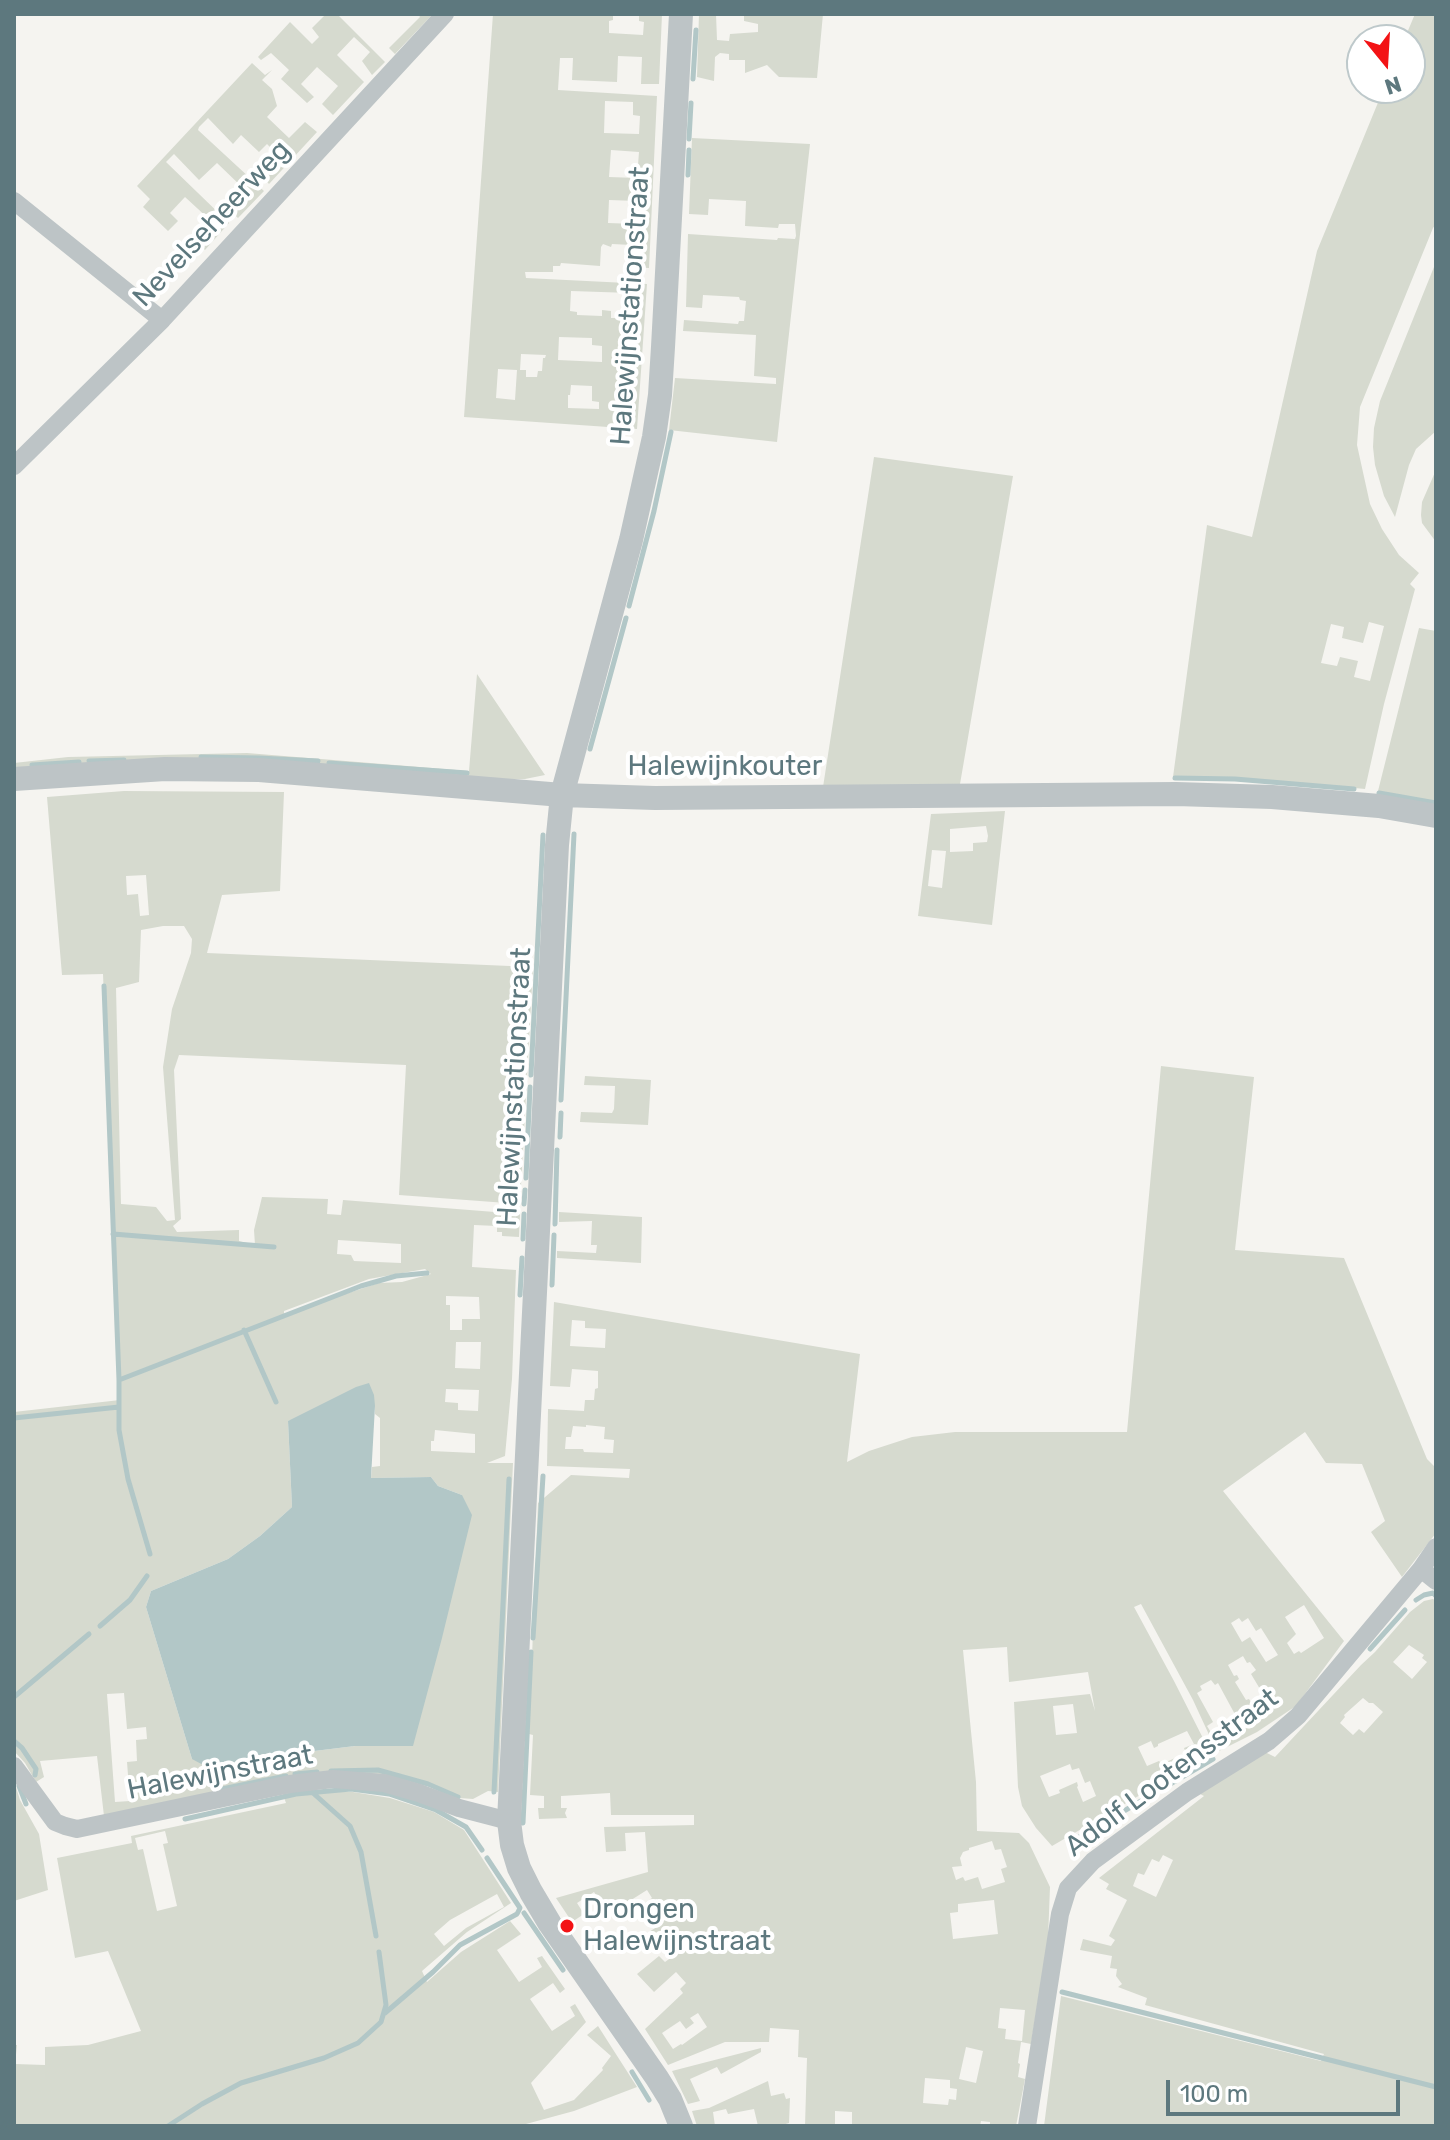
<!DOCTYPE html>
<html>
<head>
<meta charset="utf-8">
<style>
	body { margin:0 }
	#map { position:relative; width:1450px; height:2140px; overflow:hidden; background:#f5f4f0; font-family:Rubik,sans-serif }
	canvas { display:block }
	.frame { position:absolute; inset:0; border:16px solid #5d787e; pointer-events:none }
	.north { position:absolute; left:1346px; top:24px; width:80px; height:80px; box-sizing:border-box; background:#fff; border:2px solid #bec9cb; border-radius:50%; rotate:162deg; font-size:22px; font-weight:700; line-height:32px; text-align:center; color:#5d787e }
	.north::after { content:''; display:block; margin:auto; width:28px; height:36px; background:#f31315; clip-path:polygon(50% 0,100% 100%,50% 72%,0 100%) }
	.scale { position:absolute; left:1166px; top:2080px; width:234px; height:36px; box-sizing:border-box; border:4px solid #5d787e; border-top:0; padding-left:10px; font-size:24px; line-height:28px; white-space:nowrap; color:#5d787e; -webkit-text-stroke:6px #fff; paint-order:stroke }
</style>
</head>
<body>
<div id="map">
<canvas width="1450" height="2140"></canvas>
<div class="frame"></div>
<div class="north">N</div>
<div class="scale">100 m</div>
</div>
<script>
const c = document.querySelector('canvas').getContext('2d');
c.lineJoin = 'round';
function fill(path, color) { c.fillStyle = color; c.fill(path, 'evenodd'); }
const shape = rows => new Path2D(rows.map(r => 'M' + r).join(''));
function stroke(path, color, width, dash) { c.strokeStyle = color; c.lineWidth = width; c.lineCap = dash ? 'butt' : 'round'; c.setLineDash(dash || []); c.stroke(path); }
function label(font, color, halo, rows, align = 'center') {
  c.font = font + ' Rubik,sans-serif'; c.lineWidth = 8; c.setLineDash([]); c.textBaseline = 'middle'; c.strokeStyle = halo; c.fillStyle = color; for (const [text, x, y, turn = 0] of rows) {
    c.save(); c.translate(x, y); c.rotate((+turn || 0) * Math.PI / 180); c.textAlign = isNaN(turn) ? turn : align; if (halo) c.strokeText(text, 0, 0); c.fillText(text, 0, 0); c.restore();
  }
}
fill(shape([
	[326,14,337,14,385,62,372,75,362,61,370,52,354,37,337,55,364,82,333,115,322,104,338,86,317,67,301,84,314,97,307,103,281,79,289,70,271,53,261,60,258,57,290,22,312,44,319,37,312,28],
	[418,14,428,14,431,16,395,54,389,48,420,17],
	[493,14,613,14,613,20,609,21,609,33,643,35,644,22,639,21,639,14,662,14,659,84,641,84,642,57,618,56,617,82,572,80,573,58,560,58,558,90,657,96,649,268,631,267,632,245,612,244,611,247,603,244,601,247,600,266,561,263,560,266,553,266,553,272,525,272,526,278,647,284,637,429,464,417],
	[605,101,633,102,633,115,640,116,639,134,604,133],
	[611,150,639,152,637,178,609,177],
	[609,200,637,201,636,224,608,223],
	[571,291,631,293,631,305,628,306,627,318,611,318,611,311,602,310,602,316,577,315,577,312,570,311],
	[559,337,592,338,592,345,602,346,602,362,558,360],
	[521,354,546,355,545,358,543,358,542,371,538,371,537,377,526,377,526,370,520,370],
	[498,369,517,370,515,400,496,398],
	[571,385,592,386,592,401,599,402,599,409,568,408,568,395,570,395],
	[699,14,716,14,717,40,729,41,730,34,758,32,758,24,744,21,744,14,823,14,817,78,779,77,767,65,745,73,745,60,729,60,729,54,720,53,715,57,714,81,697,77],
	[1415,14,1436,14,1436,224,1433,228,1360,407,1357,445,1370,504,1382,529,1399,555,1419,573,1410,584,1415,589,1384,704,1365,789,1304,783,1173,777,1207,525,1252,537,1317,251,1384,88,1410,88,1410,40,1404,40],
	[1369,622,1384,626,1370,681,1354,677,1358,661,1340,657,1337,666,1321,663,1331,624,1344,627,1342,638,1363,643],
	[252,63,265,75,272,70,262,80,272,89,277,106,267,117,289,138,305,122,317,132,269,184,258,172,276,153,267,144,259,152,241,135,233,144,208,118,199,127,198,130,264,191,238,218,225,206,243,188,217,163,199,180,174,154,166,162,229,223,205,250,193,239,210,220,185,197,170,213,178,221,168,231,143,207,150,199,137,186],
	[692,138,810,144,777,442,669,430,675,378,776,384,776,378,754,376,756,335,683,331,684,320,738,324,739,321,744,321,746,301,740,300,739,297,703,295,702,308,686,307,688,234,777,240,778,238,795,239,796,236,795,224,779,224,778,228,745,226,746,201,709,199,708,215,689,214],
	[1436,262,1436,431,1416,449,1409,465,1395,517,1384,496,1375,465,1373,447,1374,428,1380,401],
	[874,457,1013,476,960,784,823,787],
	[1436,470,1436,542,1422,523,1421,515,1422,502],
	[1419,628,1436,631,1436,802,1378,791],
	[477,674,545,775,525,779,469,779,14,772,14,763,68,757,247,753,469,771],
	[124,791,284,792,280,891,222,895,207,953,533,967,520,1204,399,1195,406,1065,179,1055,174,1070,181,1219,173,1226,177,1232,239,1230,239,1241,255,1245,254,1230,262,1197,328,1199,327,1214,341,1215,343,1200,520,1214,519,1237,502,1236,502,1232,497,1232,497,1226,474,1225,472,1267,516,1270,512,1379,505,1456,487,1463,513,1463,498,1792,488,1791,473,1799,459,1798,425,1784,401,1778,360,1774,104,1816,97,1756,40,1761,44,1777,36,1782,25,1763,14,1751,14,1412,120,1400,103,974,62,975,47,797],
	[146,875,149,915,140,916,138,894,127,895,126,876],
	[163,926,184,926,192,939,191,953,172,1009,163,1067,175,1220,167,1221,156,1207,121,1204,116,988,139,982,141,930],
	[338,1240,401,1244,401,1263,354,1261,351,1255,337,1254],
	[425,1269,431,1274,402,1282,379,1283,284,1314,284,1311,369,1279],
	[446,1296,479,1297,480,1319,462,1319,462,1330,450,1330,450,1305,446,1305],
	[456,1342,481,1342,480,1369,455,1368],
	[446,1389,479,1390,478,1411,458,1410,458,1403,445,1402],
	[375,1406,375,1414,380,1418,380,1466,372,1467,371,1478,431,1477,438,1486,462,1495,412,1746,355,1746,298,1753,192,1759,146,1607,151,1591,228,1559,260,1536,292,1507,288,1421],
	[435,1430,475,1434,475,1453,431,1451,431,1441,434,1441],
	[124,1693,127,1729,146,1727,147,1739,136,1740,137,1761,127,1762,130,1801,115,1802,107,1694],
	[1005,811,992,925,918,916,931,814],
	[986,826,988,836,987,842,973,843,973,851,950,852,950,829],
	[932,850,946,851,942,888,928,886],
	[1161,1066,1254,1077,1235,1250,1344,1258,1427,1459,1436,1468,1436,1533,1402,1577,1371,1532,1385,1521,1362,1464,1326,1463,1305,1432,1223,1491,1344,1641,1296,1706,1257,1732,1217,1752,1193,1700,1141,1604,1134,1607,1174,1681,1211,1754,1052,1846,1036,1828,1022,1806,1018,1787,1014,1702,1090,1694,1095,1711,1088,1672,1009,1682,1007,1647,963,1650,976,1782,977,1831,1019,1833,1029,1843,1050,1887,1048,1939,1031,2044,1021,2042,1018,2063,1020,2064,1018,2077,1025,2079,1016,2126,990,2126,990,2122,981,2121,980,2126,869,2124,868,2126,852,2126,852,2112,835,2111,835,2126,805,2126,807,2058,798,2057,799,2030,770,2028,769,2042,725,2042,668,2065,645,2029,683,1993,680,1989,686,1983,676,1972,654,1992,637,1974,659,1956,665,1962,676,1954,671,1947,666,1950,660,1944,655,1947,646,1934,661,1924,656,1916,651,1920,640,1906,652,1898,647,1890,609,1914,594,1892,577,1903,584,1914,572,1922,556,1898,648,1872,645,1832,625,1833,626,1851,606,1852,604,1827,694,1825,694,1815,611,1815,610,1793,561,1796,561,1808,567,1808,565,1813,567,1818,539,1819,538,1808,544,1808,544,1796,530,1795,533,1735,529,1734,538,1503,571,1475,629,1478,630,1469,547,1466,548,1409,584,1411,585,1400,594,1400,595,1389,598,1388,598,1371,572,1369,570,1387,550,1386,554,1302,860,1354,847,1462,869,1451,912,1437,955,1432,1127,1432],
	[572,1320,585,1321,585,1328,606,1329,605,1348,570,1346],
	[586,1425,605,1427,604,1439,614,1440,613,1453,584,1452,583,1449,565,1449,566,1437,571,1437,573,1426,586,1427],
	[1304,1605,1324,1638,1301,1653,1299,1651,1294,1654,1287,1643,1296,1634,1285,1617],
	[1239,1618,1242,1622,1248,1618,1256,1631,1261,1628,1278,1655,1266,1662,1250,1637,1242,1642,1231,1623],
	[1243,1656,1247,1663,1250,1662,1256,1670,1251,1674,1269,1704,1257,1712,1249,1699,1246,1700,1235,1682,1239,1679,1237,1675,1234,1676,1228,1665],
	[1211,1680,1215,1685,1218,1683,1238,1720,1230,1725,1232,1730,1215,1739,1207,1726,1213,1722,1197,1693,1202,1690,1200,1686],
	[1073,1704,1077,1733,1056,1735,1053,1706],
	[1187,1731,1194,1744,1184,1748,1186,1753,1162,1764,1159,1761,1147,1766,1138,1747,1151,1741,1154,1748,1158,1746,1158,1744],
	[1070,1764,1072,1770,1079,1768,1085,1783,1090,1781,1096,1796,1083,1802,1077,1787,1078,1786,1077,1782,1059,1790,1060,1793,1049,1797,1040,1776],
	[992,1841,995,1850,1001,1849,1007,1867,1001,1869,1005,1882,982,1889,978,1877,965,1881,963,1877,956,1880,952,1867,962,1866,960,1858,963,1852,969,1850,969,1848],
	[994,1900,998,1934,953,1939,950,1913,958,1912,958,1904],
	[1000,2008,1025,2010,1022,2041,1005,2039,1006,2029,998,2028],
	[698,2013,707,2027,682,2045,681,2044,673,2049,662,2033,680,2021,686,2029,694,2023,690,2018],
	[966,2047,983,2051,976,2083,959,2079],
	[925,2078,950,2080,950,2088,957,2089,956,2100,949,2099,948,2105,923,2103],
	[585,1076,651,1080,648,1125,580,1122,581,1112,612,1113,614,1109,615,1086,584,1085],
	[559,1212,642,1217,641,1263,557,1258,557,1251,596,1253,597,1245,591,1245,592,1221,559,1222],
	[1433,1599,1436,1601,1436,2126,1044,2126,1061,1996,1321,2061,1324,2054,1145,2005,1147,1998,1118,1987,1122,1984,1116,1976,1117,1969,1110,1968,1112,1956,1080,1950,1083,1939,1111,1946,1115,1940,1109,1936,1127,1900,1106,1889,1109,1884,1099,1878,1204,1796,1198,1793,1265,1752,1275,1757,1361,1665,1375,1652,1410,1612,1424,1601],
	[1409,1645,1424,1655,1422,1658,1427,1662,1412,1679,1393,1662],
	[1363,1698,1369,1703,1373,1703,1383,1712,1364,1733,1359,1729,1353,1735,1340,1723,1345,1717,1344,1715],
	[1163,1855,1173,1860,1156,1897,1133,1886,1138,1873,1144,1875,1152,1859,1159,1862],
	[14,1781,20,1800,39,1834,48,1890,14,1901],
	[281,1789,353,1792,390,1798,434,1812,464,1830,511,1903,467,1932,422,1971,427,1982,461,1952,510,1921,521,1934,497,1950,519,1982,542,1967,537,1958,542,1956,565,1989,560,1993,553,1983,530,1999,552,2031,575,2016,570,2007,575,2004,586,2022,531,2083,544,2110,574,2100,603,2070,602,2068,611,2056,587,2035,598,2026,637,2087,574,2111,526,2124,526,2126,14,2126,14,2045,17,2045,15,2064,45,2065,45,2047,88,2045,141,2031,108,1951,75,1958,57,1858,132,1843,131,1836,286,1803],
	[165,1831,168,1843,163,1844,177,1906,157,1911,143,1849,138,1850,135,1838],
	[497,1894,504,1907,466,1928,444,1946,434,1934,450,1920],
	[761,2048,761,2052,721,2074,717,2067,690,2079,700,2101,688,2104,672,2071],
	[768,2081,771,2096,784,2093,786,2099,790,2098,789,2123,779,2126,758,2126,754,2109,728,2114,726,2109,713,2112,715,2126,697,2126,692,2111,709,2108]
]), '#d6dacf');
fill(shape([
	[369,1383,374,1395,375,1406,371,1478,431,1477,438,1486,462,1495,472,1515,442,1638,413,1746,355,1746,298,1753,237,1767,205,1766,192,1759,146,1607,151,1591,228,1559,260,1536,292,1507,288,1421,356,1387]
]), '#b2c7c7');
stroke(shape([
	[693,79,696,30],
	[689,139,691,103],
	[688,175,689,150],
	[629,606,654,511,671,432],
	[590,749,626,618],
	[201,757,259,758,318,761],
	[89,761,124,760],
	[329,763,467,773],
	[32,765,79,762],
	[1175,778,1235,779,1354,789],
	[1379,793,1436,803],
	[104,986,119,1380,119,1430,128,1479,150,1554],
	[531,1075,543,835],
	[561,1100,574,834],
	[560,1137,561,1113],
	[526,1178,530,1087],
	[524,1204,525,1190],
	[555,1224,557,1150],
	[113,1234,274,1247],
	[523,1239,524,1214],
	[552,1285,554,1235],
	[520,1295,522,1258],
	[244,1330,276,1402],
	[119,1380,361,1286,396,1276,427,1273],
	[14,1418,119,1407],
	[1416,1600,1424,1595,1433,1593,1436,1596],
	[100,1626,130,1600,147,1576],
	[533,1638,543,1476],
	[1370,1649,1405,1610],
	[14,1697,89,1634],
	[14,1741,22,1748,36,1769,35,1775],
	[331,1771,378,1770,428,1784,458,1797],
	[295,1774,317,1772],
	[19,1786,26,1804],
	[217,1790,286,1776],
	[494,1792,509,1479],
	[313,1793,350,1826,361,1852,376,1936],
	[185,1819,296,1794,351,1789,389,1794,436,1810,466,1827,482,1850],
	[523,1823,531,1652],
	[1076,1839,1213,1759],
	[524,1913,563,1970],
	[1062,1992,1436,2087],
	[385,2013,433,1972,460,1945,517,1914,520,1908,487,1858],
	[632,2072,649,2100],
	[168,2126,202,2104,241,2083,324,2058,358,2043,381,2022,386,2005,379,1952]
]), '#b2c7c7', 5);
stroke(shape([
	[14,201,162,320],
	[14,466,162,320,445,14],
	[1421,1569,1436,1547],
	[14,1766,55,1822,65,1826,77,1829,290,1784,333,1779,384,1783,419,1793,459,1808,509,1821],
	[1027,2126,1060,1914,1068,1888,1093,1861,1187,1792,1269,1741,1298,1716,1421,1569,1436,1581]
]), '#bdc4c6', 18);
stroke(shape([
	[681,14,663,347,660,395,654,437,631,540,562,795,557,845,509,1821,512,1845,519,1868,531,1892,550,1924,657,2078,670,2099,681,2126],
	[14,779,165,769,259,770,562,795,655,798,1176,794,1272,797,1379,806,1436,816]
]), '#bdc4c6', 24);
for (const [x, y, r, color] of [
	[567,1926,8,"#f31315"]
]) { const dot = new Path2D(); dot.arc(x, y, r, 0, 2 * Math.PI); c.fillStyle = color; c.fill(dot); stroke(dot, '#fff', 3); }
label('28px', '#5d787e', '#fff', [
	["Nevelseheerweg",212,224,-47],
	["Halewijnstationstraat",631,306,-86],
	["Halewijnkouter",725,767],
	["Halewijnstationstraat",515,1087,-87],
	["Halewijnstraat",220,1773,-11],
	["Adolf Lootensstraat",1172,1773,-37]
]);
label('28px', '#5d787e', '#fff', [
	["Drongen",583,1910],
	["Halewijnstraat",583,1942]
], 'left');
</script>
</body>
</html>
